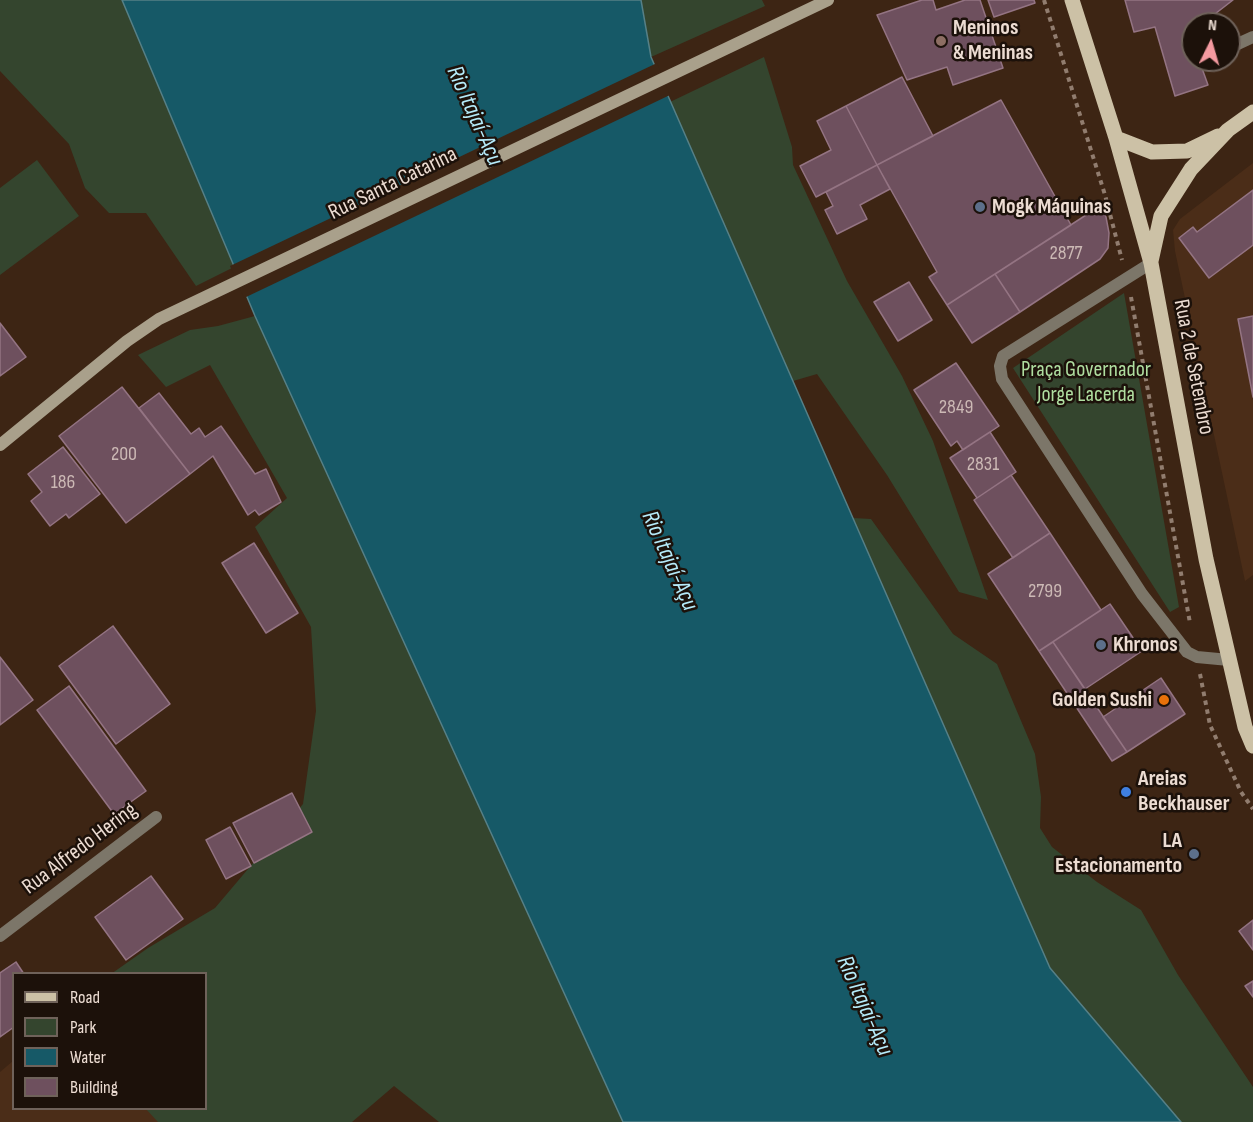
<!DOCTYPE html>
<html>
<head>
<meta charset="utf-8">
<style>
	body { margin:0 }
	#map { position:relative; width:1253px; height:1122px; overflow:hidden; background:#3d2514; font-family:"Sofia Sans Condensed",sans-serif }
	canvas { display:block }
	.legend { position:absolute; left:12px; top:972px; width:195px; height:138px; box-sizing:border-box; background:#1c110a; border:2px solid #6f625a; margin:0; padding:8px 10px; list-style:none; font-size:18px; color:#ecdcd2 }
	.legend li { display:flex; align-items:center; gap:12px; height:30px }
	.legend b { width:30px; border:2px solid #6f625a }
	.north { position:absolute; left:1181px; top:12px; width:60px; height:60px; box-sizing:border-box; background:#1c110a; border:2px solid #6f625a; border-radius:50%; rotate:5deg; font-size:16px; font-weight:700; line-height:24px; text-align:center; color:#ecdcd2 }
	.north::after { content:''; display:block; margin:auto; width:21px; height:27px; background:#f49aa0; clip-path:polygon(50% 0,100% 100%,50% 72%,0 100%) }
</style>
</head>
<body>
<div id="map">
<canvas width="1253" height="1122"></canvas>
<ul class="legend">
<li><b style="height:8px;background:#ccc1a6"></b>Road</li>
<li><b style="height:16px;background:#34452e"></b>Park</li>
<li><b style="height:16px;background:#165967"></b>Water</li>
<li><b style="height:16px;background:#6e505e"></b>Building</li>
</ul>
<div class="north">N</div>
</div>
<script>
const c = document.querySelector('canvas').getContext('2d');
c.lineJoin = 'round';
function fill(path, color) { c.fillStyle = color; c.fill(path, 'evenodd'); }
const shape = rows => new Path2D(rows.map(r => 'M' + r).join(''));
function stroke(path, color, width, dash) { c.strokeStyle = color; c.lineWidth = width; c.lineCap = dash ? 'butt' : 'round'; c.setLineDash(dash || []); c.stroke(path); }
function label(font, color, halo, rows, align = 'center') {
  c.font = font + ' "Sofia Sans Condensed",sans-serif'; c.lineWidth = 5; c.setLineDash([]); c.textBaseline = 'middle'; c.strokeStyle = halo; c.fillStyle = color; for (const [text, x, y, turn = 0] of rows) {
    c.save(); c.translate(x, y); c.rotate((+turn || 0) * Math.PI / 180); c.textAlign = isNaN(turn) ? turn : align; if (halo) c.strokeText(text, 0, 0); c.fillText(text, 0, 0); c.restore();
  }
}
fill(shape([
	[1253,163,1253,575,1245,581,1175,251,1173,230,1180,219],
	[13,1061,14,1108,178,1109,184,1122,0,1122,0,1072]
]), '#4b2d18');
fill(shape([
	[0,0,122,0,234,267,196,286,146,213,109,213,85,188,69,144,0,71],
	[641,0,762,0,765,6,651,57],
	[764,57,792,147,793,165,847,281,902,376,933,441,988,600,959,592,887,475,817,374,793,381,670,102],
	[37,160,79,216,0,275,0,188],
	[1124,293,1179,607,1170,612,1013,368],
	[255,316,623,1122,439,1122,394,1086,352,1122,158,1122,146,1109,206,1108,206,974,111,974,148,948,215,908,303,804,316,711,311,627,255,527,287,498,210,365,166,387,138,355,190,330,218,326],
	[853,518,871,519,953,634,997,664,1035,754,1041,797,1040,828,1052,847,1097,882,1141,910,1178,975,1253,1087,1253,1122,1181,1122,1050,968]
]), '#34452e');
const water = shape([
	[122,0,641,0,651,57,1050,968,1181,1122,623,1122,255,316,122,0]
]);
fill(water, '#165967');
stroke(water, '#568087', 1.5);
fill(shape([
	[657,63,670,95,244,298,230,266]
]), '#3d2514');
const building = shape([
	[922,0,933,0,936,10,965,0,980,0,1003,68,953,85,947,67,907,80,877,15,922,0],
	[988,0,1034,0,1035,3,994,17,988,0],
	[1125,0,1233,0,1202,24,1193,24,1193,31,1190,33,1193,42,1193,60,1199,60,1208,85,1175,96,1155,27,1134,32,1125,0],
	[902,77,933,136,877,165,846,106,902,77],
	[1001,100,1071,225,947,305,929,277,937,272,877,165,1001,100],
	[846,106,877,165,816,197,800,166,831,150,817,121,846,106],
	[877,165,890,189,860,205,867,219,837,234,825,210,833,206,826,192,877,165],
	[1253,190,1253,245,1209,278,1179,238,1193,227,1197,232,1253,190],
	[1100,206,1106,217,1109,233,1108,248,1100,259,1020,312,995,274,1100,206],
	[995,274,1020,312,972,343,947,305,995,274],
	[909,282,932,320,898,341,874,302,909,282],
	[1253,316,1253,397,1238,319,1253,316],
	[0,323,26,357,0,376,0,323],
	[956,363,999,426,963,450,957,441,951,446,914,390,956,363],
	[122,387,190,474,126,523,59,436,122,387],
	[159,393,191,434,199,428,205,437,221,426,255,474,266,469,281,502,259,515,255,510,248,515,213,456,190,474,139,408,159,393],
	[990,432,1016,472,977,498,950,458,990,432],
	[63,447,100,494,69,518,66,514,50,526,31,501,42,492,28,474,63,447],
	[1011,475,1050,533,1013,558,974,500,1011,475],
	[1050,533,1101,610,1039,651,988,574,1050,533],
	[254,543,298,613,266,633,222,563,254,543],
	[1110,604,1142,651,1085,689,1053,642,1110,604],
	[113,626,170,704,116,744,59,666,113,626],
	[1053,642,1127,752,1112,761,1039,651,1053,642],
	[0,657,33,700,0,725,0,657],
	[1161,678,1185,714,1127,752,1103,717,1161,678],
	[69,686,146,791,114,814,37,710,69,686],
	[292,793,312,832,254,863,233,823,292,793],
	[230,827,251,866,226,879,206,840,230,827],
	[151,876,183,919,126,960,95,917,151,876],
	[1253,920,1253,950,1239,931,1253,920],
	[16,962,24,974,14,974,14,1027,0,1037,0,973,16,962],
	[1253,981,1253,997,1245,986,1253,981]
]);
fill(building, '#6e505e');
stroke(building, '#947483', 1.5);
stroke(shape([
	[1044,0,1105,195,1122,260],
	[1131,297,1190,623],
	[1200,674,1210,725,1241,792,1253,809]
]), '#917d6f', 4, [4.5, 4.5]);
stroke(shape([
	[1229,48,1253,37]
]), '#7c7669', 12);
stroke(shape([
	[1151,263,1003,356,1000,366,1002,379,1142,594,1187,652,1197,657,1229,660],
	[0,936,156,817]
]), '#7c7669', 12);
stroke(shape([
	[0,445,127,341,159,319,828,0]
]), '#a9a08b', 12);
stroke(shape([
	[1072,0,1116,138,1151,263,1206,559,1245,727,1253,746],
	[1116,138,1152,152,1187,151,1218,136],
	[1151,261,1161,216,1191,169,1228,130,1253,112]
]), '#ccc1a6', 15);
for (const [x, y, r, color] of [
	[941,41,6,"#8d6e63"],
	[980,207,6,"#5c6f8a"],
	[1101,645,6,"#5c6f8a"],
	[1164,700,6,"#e8710a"],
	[1126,792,6,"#3f7fe0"],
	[1194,854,6,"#5c6f8a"]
]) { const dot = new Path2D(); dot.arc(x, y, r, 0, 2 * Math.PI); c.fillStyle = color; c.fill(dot); stroke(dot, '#1c110a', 2); }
label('20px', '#ccb9b5', null, [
	["2877",1066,254],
	["2849",956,408],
	["200",124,455],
	["2831",983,465],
	["186",63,483],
	["2799",1045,592]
]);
label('bold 22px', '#ecdcd2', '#1c110a', [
	["Meninos",953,28],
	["& Meninas",953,53],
	["Mogk Máquinas",992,207],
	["Khronos",1113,645],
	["Golden Sushi",1152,700,"right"],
	["Areias",1138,779],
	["Beckhauser",1138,804],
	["LA",1182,841,"right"],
	["Estacionamento",1182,866,"right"]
], 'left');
label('22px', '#ecdcd2', '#1c110a', [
	["Rua Santa Catarina",393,184,-26],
	["Rua 2 de Setembro",1193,367,79],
	["Rua Alfredo Hering",80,849,-37]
]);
label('22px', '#afdea0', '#1c110a', [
	["Praça Governador",1086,370],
	["Jorge Lacerda",1086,395]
]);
label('italic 24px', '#b5ebfa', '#1c110a', [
	["Rio Itajaí-Açu",474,116,66],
	["Rio Itajaí-Açu",669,561,66],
	["Rio Itajaí-Açu",864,1006,66]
]);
</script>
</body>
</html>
